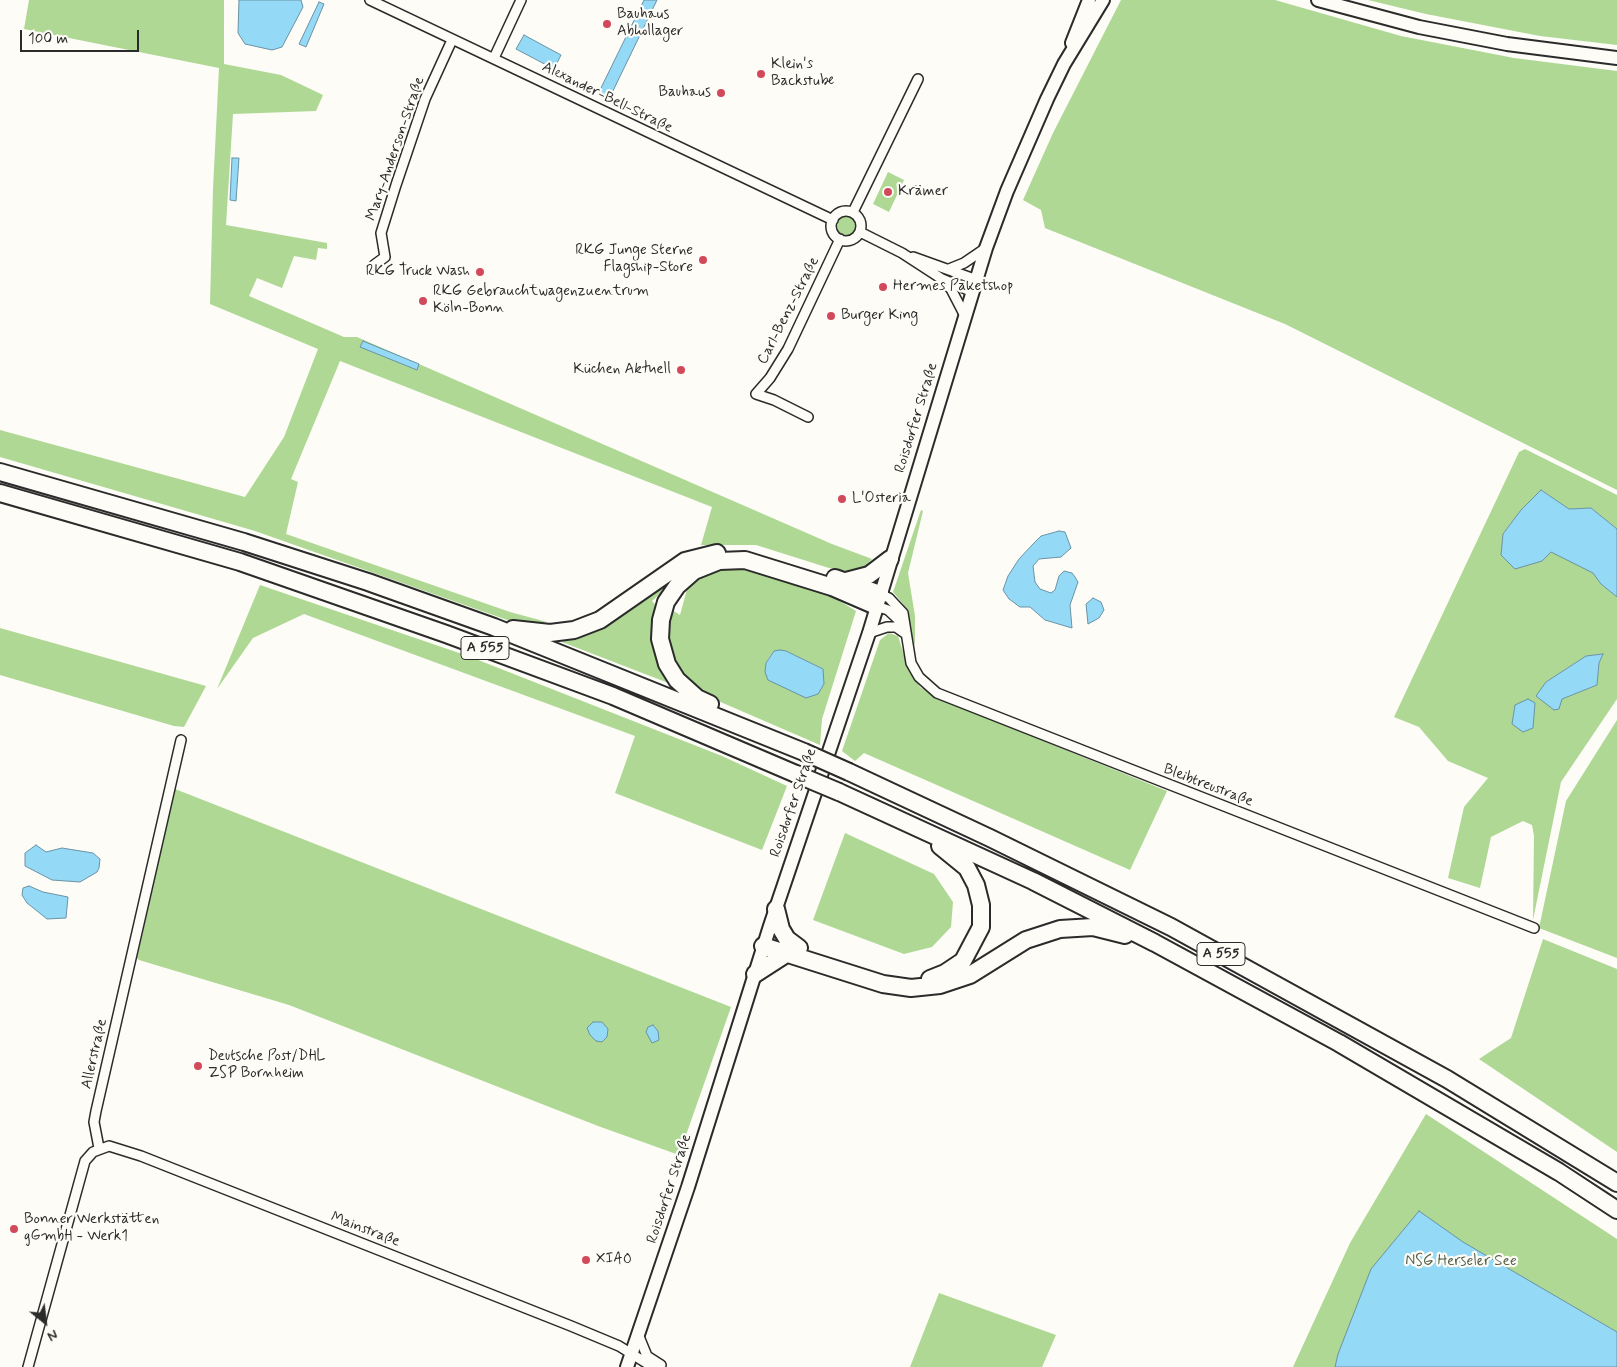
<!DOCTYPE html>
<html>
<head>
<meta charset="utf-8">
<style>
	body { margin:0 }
	#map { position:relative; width:1617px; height:1367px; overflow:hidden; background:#fdfcf7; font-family:Mynerve,sans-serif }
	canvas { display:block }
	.north { position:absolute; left:20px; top:1297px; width:50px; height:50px; -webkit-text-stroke:4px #fdfcf7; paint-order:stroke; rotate:151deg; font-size:14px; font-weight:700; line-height:20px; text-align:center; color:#2b2b2b }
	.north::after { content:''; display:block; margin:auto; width:18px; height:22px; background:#2b2b2b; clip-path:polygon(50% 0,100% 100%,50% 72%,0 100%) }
	.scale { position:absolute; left:20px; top:30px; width:119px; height:22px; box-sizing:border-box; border:2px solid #2b2b2b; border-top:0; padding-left:6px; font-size:15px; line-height:18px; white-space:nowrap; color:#2b2b2b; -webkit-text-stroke:4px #fdfcf7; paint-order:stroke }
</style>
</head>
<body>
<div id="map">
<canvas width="1617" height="1367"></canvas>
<div class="north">N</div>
<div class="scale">100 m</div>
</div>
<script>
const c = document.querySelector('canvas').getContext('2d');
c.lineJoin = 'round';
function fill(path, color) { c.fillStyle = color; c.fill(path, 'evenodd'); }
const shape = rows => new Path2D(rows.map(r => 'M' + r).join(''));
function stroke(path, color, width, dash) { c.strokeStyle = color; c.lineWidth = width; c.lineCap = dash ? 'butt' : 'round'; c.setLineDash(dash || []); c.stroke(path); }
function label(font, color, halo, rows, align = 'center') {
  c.font = font + ' Mynerve,sans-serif'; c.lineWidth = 4.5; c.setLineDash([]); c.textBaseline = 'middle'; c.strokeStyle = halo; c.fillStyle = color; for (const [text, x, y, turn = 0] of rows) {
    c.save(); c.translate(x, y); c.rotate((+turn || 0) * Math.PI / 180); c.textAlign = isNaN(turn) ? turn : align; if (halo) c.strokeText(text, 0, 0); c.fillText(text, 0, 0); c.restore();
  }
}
fill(shape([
	[29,0,224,0,224,64,281,75,323,95,316,111,233,114,226,225,327,243,327,249,318,248,316,260,294,256,282,288,257,278,249,296,344,337,357,337,832,544,872,559,858,573,829,568,756,545,701,545,712,507,340,361,291,479,298,482,286,534,510,612,547,622,532,623,510,621,255,531,0,457,0,430,245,497,284,437,318,349,210,304,213,189,219,68,24,29],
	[1121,0,1275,0,1401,36,1514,58,1617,71,1617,490,1285,324,1045,228,1041,210,1023,200,1053,133],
	[1368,0,1617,0,1617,45,1540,36,1426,14],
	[888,172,904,180,889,212,873,204],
	'837 226a10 10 0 1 1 20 0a10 10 0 1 1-20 0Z',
	[1525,449,1617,495,1617,529,1591,508,1569,509,1541,490,1521,510,1503,534,1542,561,1551,552,1570,560,1594,573,1601,584,1617,597,1617,699,1561,782,1533,920,1534,836,1532,825,1523,821,1491,837,1480,888,1448,878,1464,807,1488,778,1448,761,1419,727,1394,717,1519,452],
	[1603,654,1599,663,1597,685,1562,699,1546,682,1586,656],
	[921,510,923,511,908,573,915,616,915,646,903,604,893,592],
	[717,568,747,568,830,595,856,611,822,719,820,745,709,697,682,675,669,655,669,608,680,615,689,582],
	[774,651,786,651,823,669,765,667,768,659],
	[681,575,652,601,659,609,676,686,549,637],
	[260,585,468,656,722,756,787,786,762,850,615,793,635,736,304,614,253,638,217,689],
	[0,628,206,686,184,727,174,726,0,675],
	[889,633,898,636,909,671,920,687,935,697,1167,791,1130,870,864,753,855,761,842,751,880,640],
	[1617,720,1617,958,1539,928,1566,801],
	[175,789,731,1007,679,1155,598,1126,289,1005,139,960,137,958],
	[845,833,934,874,953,902,951,927,932,947,904,954,813,920],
	[1543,939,1617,969,1617,1152,1479,1059,1511,1038],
	[1426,1114,1617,1239,1617,1367,1293,1367,1350,1243],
	[939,1293,1056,1335,1042,1367,910,1367]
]), '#afd894');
const water = shape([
	[239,0,301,0,303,7,282,47,272,50,245,44,238,33,239,0],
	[644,0,657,0,610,97,599,92,644,0],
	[319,2,324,4,306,47,299,44,319,2],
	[524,35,561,55,554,69,516,49,524,35],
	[232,158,239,158,236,201,230,200,232,158],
	[363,341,419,364,417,370,360,347,363,341],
	[1541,490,1569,509,1591,508,1617,529,1617,597,1601,584,1593,573,1551,552,1542,561,1515,569,1501,555,1503,534,1521,510,1541,490],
	[1059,531,1065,532,1071,548,1061,557,1039,559,1033,566,1035,582,1040,589,1051,593,1055,590,1059,576,1064,571,1072,573,1075,577,1078,582,1070,605,1072,628,1045,620,1030,607,1020,607,1009,599,1003,590,1008,576,1019,559,1033,544,1041,536,1059,531],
	[1093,598,1101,602,1104,610,1099,618,1088,624,1086,604,1093,598],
	[780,650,786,651,823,669,824,684,818,694,806,698,768,680,765,672,766,663,774,651,780,650],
	[1603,654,1599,663,1597,685,1562,699,1559,709,1554,710,1536,696,1546,682,1586,656,1603,654],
	[1528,699,1535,703,1533,728,1523,732,1512,724,1515,705,1528,699],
	[36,845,46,852,62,848,93,853,100,859,99,868,97,872,80,882,52,880,25,866,25,853,36,845],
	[29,886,43,892,68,897,66,918,47,919,27,903,22,895,23,888,29,886],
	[593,1022,602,1022,608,1029,607,1037,602,1042,596,1041,590,1035,587,1028,593,1022],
	[653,1025,658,1031,659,1040,652,1043,646,1032,648,1027,653,1025],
	[1419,1211,1463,1242,1617,1332,1617,1367,1335,1367,1338,1354,1371,1269,1419,1211]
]);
fill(water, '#94d9f6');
stroke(water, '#6a93a5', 1);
const minor = shape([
	[370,0,833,220],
	[494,58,521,0],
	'831 226a15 15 0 1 1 30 0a15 15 0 1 1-30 0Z',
	[853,212,918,79],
	[860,232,902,253,942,279,973,292],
	[913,257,977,280],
	[374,265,385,257,381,233,396,185,425,99,452,40],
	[949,269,964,263,986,248],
	[943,281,951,289,965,316],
	[808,417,774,400,756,394,770,378,788,349,840,239],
	[880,594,889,598,903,613,911,663,919,677,937,693,1534,928],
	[876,606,888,610,905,626],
	[869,633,887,627,896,627,906,634],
	[99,1148,94,1122,96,1111,181,740],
	[638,1334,647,1356,661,1365],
	[28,1367,85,1161,93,1152,109,1146,141,1156,571,1326,619,1346,648,1364,658,1367]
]);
const secondary = shape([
	[1318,0,1419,27,1507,44,1617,58],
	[1072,43,1089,0],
	[627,1367,688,1187,770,926,869,633,986,248,1007,191,1047,99,1064,64,1103,0]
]);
const motorway = shape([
	[0,472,244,542,368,582,494,627,804,752],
	[0,493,240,562,446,634,613,696,796,774],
	[835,578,880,594],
	[846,581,869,575,890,559],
	[513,629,550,633,574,630,600,620,685,561,717,553],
	[710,704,697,698,677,680,667,664,660,639,661,620,666,602,677,586,694,571,719,561,745,560,832,587,876,606],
	[849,772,990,838,1171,927,1447,1079,1617,1183],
	[839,792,1033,881,1155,943,1339,1043,1559,1172,1617,1210],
	[776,909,781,929,787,939,799,948],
	[763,946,883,984,911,988,940,985,970,975,1026,940,1060,929,1093,927,1125,935],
	[755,974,786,954],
	[930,979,945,973,963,961,981,927,981,905,976,885,967,868,940,846]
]);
stroke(minor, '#2b2b2b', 12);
stroke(secondary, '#2b2b2b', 16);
stroke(motorway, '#2b2b2b', 20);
stroke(minor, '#fdfcf7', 9);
stroke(secondary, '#fdfcf7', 12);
stroke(motorway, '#fdfcf7', 16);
const motorwayBridge = shape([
	[804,752,849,772],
	[796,774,839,792]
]);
stroke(motorwayBridge, '#2b2b2b', 20, []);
stroke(motorwayBridge, '#fdfcf7', 16);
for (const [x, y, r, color] of [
	[607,24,5,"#d1495b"],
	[761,74,5,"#d1495b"],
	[721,93,5,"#d1495b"],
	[888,192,5,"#d1495b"],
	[703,260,5,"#d1495b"],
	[480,272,5,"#d1495b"],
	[883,287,5,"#d1495b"],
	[423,301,5,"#d1495b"],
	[831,316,5,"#d1495b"],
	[681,370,5,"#d1495b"],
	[842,499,5,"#d1495b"],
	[198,1066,5,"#d1495b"],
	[14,1229,5,"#d1495b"],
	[586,1260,5,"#d1495b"]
]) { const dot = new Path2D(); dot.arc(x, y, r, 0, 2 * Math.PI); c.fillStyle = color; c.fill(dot); stroke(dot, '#fdfcf7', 2); }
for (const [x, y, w] of [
	[485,648,48],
	[1221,954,48]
]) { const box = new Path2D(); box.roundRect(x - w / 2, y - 11.5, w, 23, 4); c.fillStyle = '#fdfcf7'; c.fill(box); stroke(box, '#2b2b2b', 1); }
label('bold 14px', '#2b2b2b', null, [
	["A 555",485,648],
	["A 555",1221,954]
]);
label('15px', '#2b2b2b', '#fdfcf7', [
	["Bauhaus",617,15],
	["Abhollager",617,32],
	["Klein's",771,65],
	["Backstube",771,82],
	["Bauhaus",711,93,"right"],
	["Krämer",898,192],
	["RKG Junge Sterne",693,251,"right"],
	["Flagship-Store",693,268,"right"],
	["RKG Truck Wash",470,272,"right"],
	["Hermes Paketshop",893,287],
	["RKG Gebrauchtwagenzuentrum",433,292],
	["Köln-Bonn",433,309],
	["Burger King",841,316],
	["Küchen Aktuell",671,370,"right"],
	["L'Osteria",852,499],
	["Deutsche Post/DHL",208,1057],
	["ZSP Bornheim",208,1074],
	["Bonner Werkstätten",24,1220],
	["gGmbH - Werk1",24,1237],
	["XIAO",596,1260]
], 'left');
label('15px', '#2b2b2b', '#fdfcf7', [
	["Alexander-Bell-Straße",607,98,26],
	["Mary-Anderson-Straße",396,149,-71],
	["Carl-Benz-Straße",789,311,-63],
	["Roisdorfer Straße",917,418,-73],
	["Bleibtreustraße",1208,786,21],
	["Roisdorfer Straße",794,803,-71],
	["Allerstraße",95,1054,-77],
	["Roisdorfer Straße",670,1189,-72],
	["Mainstraße",365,1230,21]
]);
label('15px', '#535f4a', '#fdfcf7', [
	["NSG Herseler See",1461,1262]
]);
</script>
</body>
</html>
